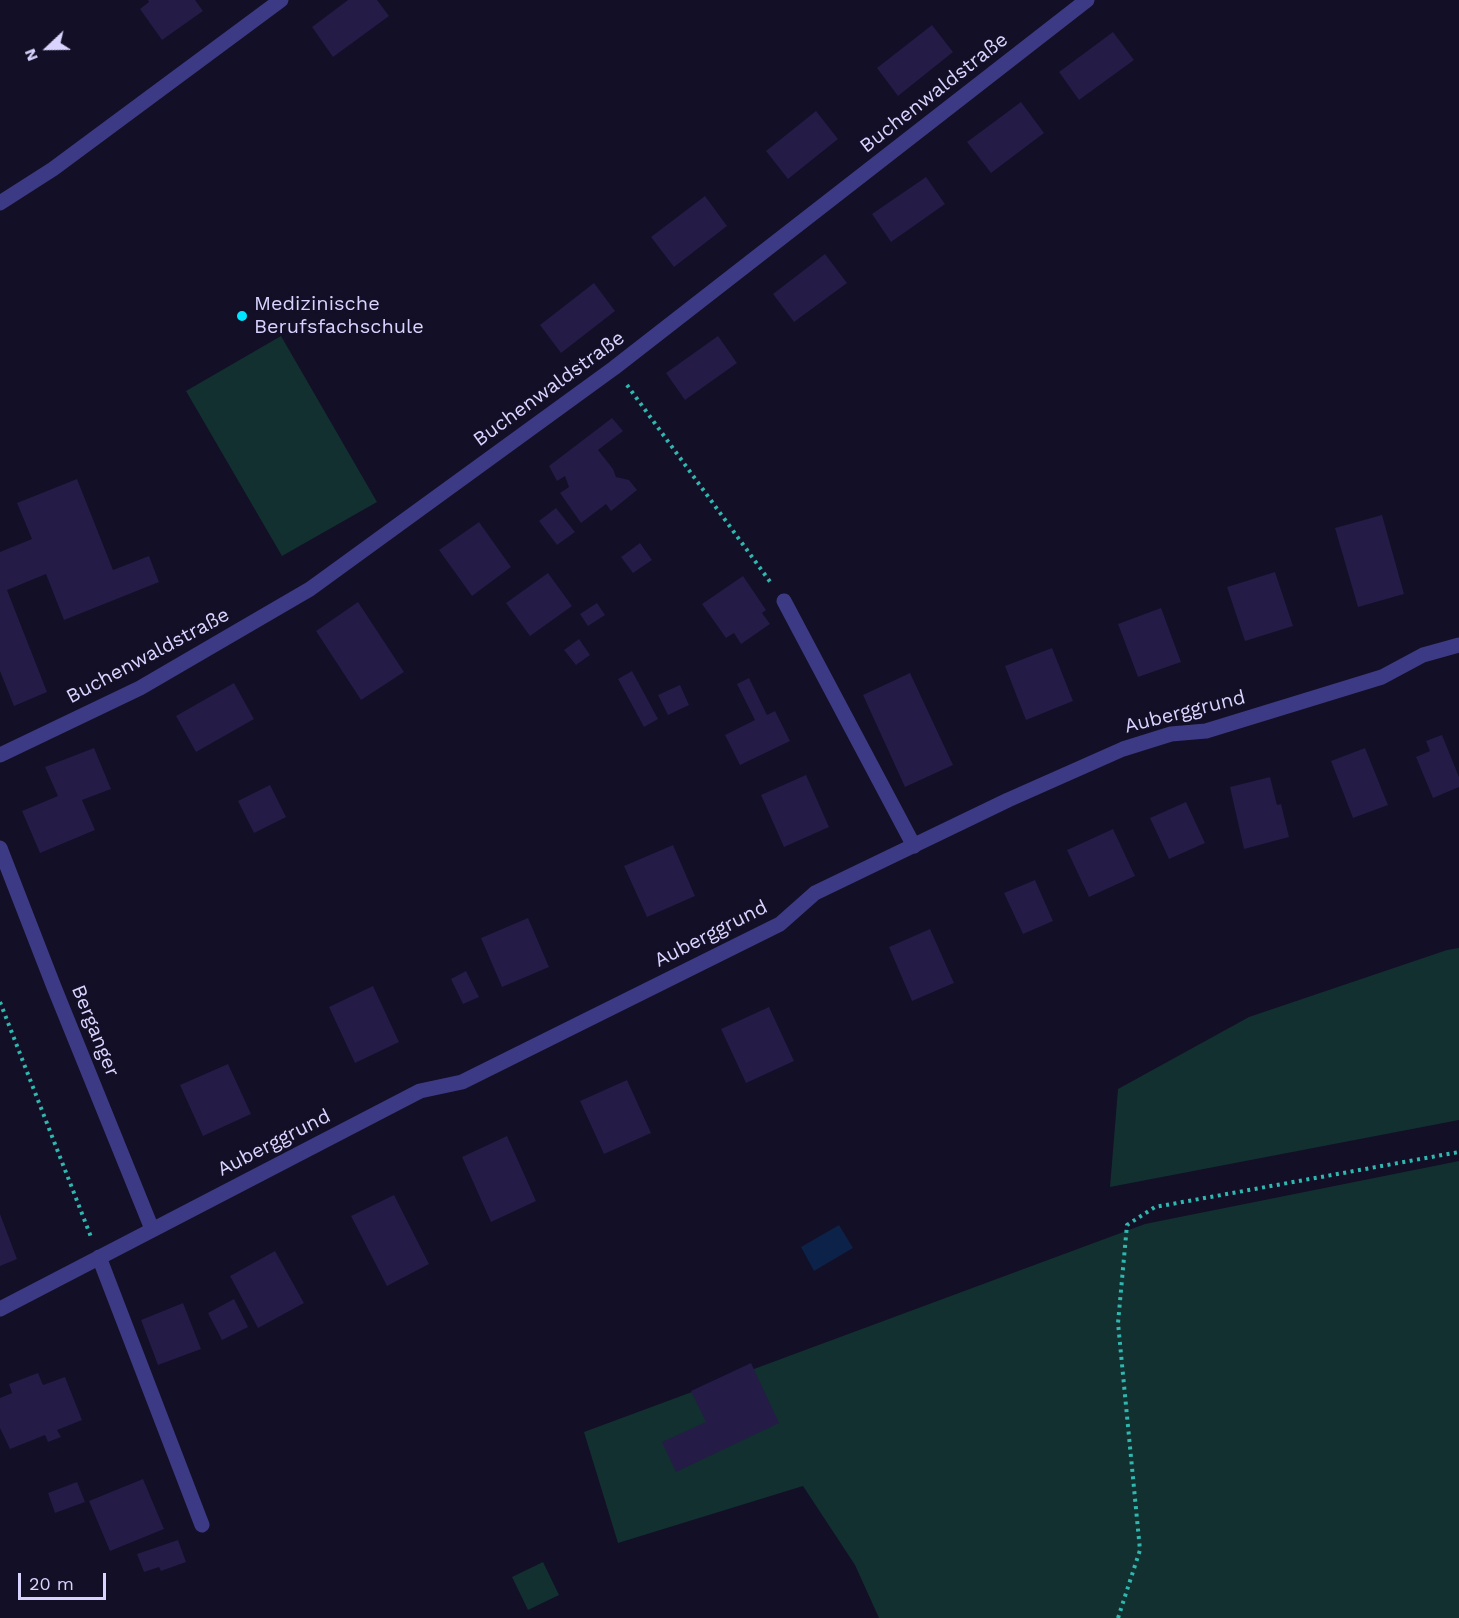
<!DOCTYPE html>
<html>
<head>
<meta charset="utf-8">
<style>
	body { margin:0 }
	#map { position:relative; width:1459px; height:1618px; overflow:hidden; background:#130f26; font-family:"Work Sans",sans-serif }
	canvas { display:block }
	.north { position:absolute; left:18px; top:18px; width:60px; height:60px; -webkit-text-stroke:4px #130f26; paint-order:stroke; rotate:248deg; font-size:16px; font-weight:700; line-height:24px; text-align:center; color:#d9d4ff }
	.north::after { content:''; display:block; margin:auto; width:21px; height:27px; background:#d9d4ff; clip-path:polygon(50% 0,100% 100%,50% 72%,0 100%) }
	.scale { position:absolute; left:18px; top:1573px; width:88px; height:27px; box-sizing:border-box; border:3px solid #d9d4ff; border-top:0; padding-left:8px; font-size:18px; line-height:21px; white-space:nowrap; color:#d9d4ff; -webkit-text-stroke:4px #130f26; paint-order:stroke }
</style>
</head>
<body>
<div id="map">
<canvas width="1459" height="1618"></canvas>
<div class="north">N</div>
<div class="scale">20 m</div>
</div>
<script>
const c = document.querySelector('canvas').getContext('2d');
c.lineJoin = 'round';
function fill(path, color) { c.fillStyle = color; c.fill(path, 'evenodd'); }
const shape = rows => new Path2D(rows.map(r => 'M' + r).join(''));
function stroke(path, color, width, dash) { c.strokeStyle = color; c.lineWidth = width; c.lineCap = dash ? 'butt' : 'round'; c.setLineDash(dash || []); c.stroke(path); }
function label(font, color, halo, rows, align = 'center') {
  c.font = font + ' "Work Sans",sans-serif'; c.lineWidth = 6; c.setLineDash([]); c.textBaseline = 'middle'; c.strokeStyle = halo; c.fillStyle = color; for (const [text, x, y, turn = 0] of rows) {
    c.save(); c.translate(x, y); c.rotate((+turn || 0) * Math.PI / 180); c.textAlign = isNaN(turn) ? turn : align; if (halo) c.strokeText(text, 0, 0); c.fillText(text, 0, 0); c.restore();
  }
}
fill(shape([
	[281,336,377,502,282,556,186,391],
	[1459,948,1459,1120,1110,1187,1118,1089,1249,1017,1447,950],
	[1459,1161,1459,1618,879,1618,855,1565,803,1486,618,1543,584,1432,1145,1224],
	[543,1562,559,1595,528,1610,512,1577]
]), '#12302f');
fill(shape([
	[839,1225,853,1248,814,1271,801,1247]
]), '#0c2248');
fill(shape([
	[148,0,195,0,203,11,162,40,140,9,149,2],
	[348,0,377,0,389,16,333,57,312,27],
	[932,25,953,52,898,96,877,68],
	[1113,32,1134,60,1079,100,1059,72],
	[1021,102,1044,133,991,173,967,142],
	[816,111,838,139,788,179,766,151],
	[926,177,945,204,891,242,872,214],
	[705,196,727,226,674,267,651,237],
	[825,254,847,283,794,322,773,294],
	[594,283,615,311,561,353,540,325],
	[718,336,737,363,685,400,666,373],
	[612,418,623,431,598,450,613,469,616,477,629,480,637,490,611,511,606,504,581,523,560,493,569,487,565,476,557,481,549,466],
	[77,479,113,570,149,556,159,582,64,620,46,574,7,590,47,692,14,706,0,671,0,552,32,539,17,503],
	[556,508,575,532,557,545,539,521],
	[1382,515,1404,594,1358,607,1335,528],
	[479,522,511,567,472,596,439,550],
	[640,543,652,560,633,573,621,557],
	[1275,572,1293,626,1245,641,1227,587],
	[548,573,572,606,530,636,506,603],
	[743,576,766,610,762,613,770,624,741,644,734,633,726,638,702,604],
	[358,602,404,672,361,700,316,631],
	[597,603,605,615,588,626,580,614],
	[1161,608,1181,662,1138,677,1118,624],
	[579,639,590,655,576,665,564,650],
	[1052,648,1073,701,1026,720,1005,666],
	[632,671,658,719,644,727,618,679],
	[910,673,953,765,905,787,863,695],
	[749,678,767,715,775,711,790,741,740,765,725,735,755,720,737,684],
	[234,683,254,719,196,752,176,716],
	[680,685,689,705,668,715,658,695],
	[1442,735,1459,777,1459,787,1433,798,1416,757,1430,751,1426,741],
	[94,748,111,789,82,800,95,830,40,853,22,811,58,796,45,767],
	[1365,748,1388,805,1353,818,1331,761],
	[806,775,829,827,784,847,761,795],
	[1270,777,1277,805,1281,804,1289,837,1244,849,1230,787],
	[270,785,286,817,254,833,238,801],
	[1186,802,1205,843,1169,859,1150,818],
	[1113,829,1135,876,1089,897,1067,850],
	[673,845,695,896,647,917,624,866],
	[1035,880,1053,921,1023,934,1004,893],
	[528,918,549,967,502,987,481,938],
	[930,929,954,983,912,1001,889,947],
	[466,971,479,997,463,1004,451,979],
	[373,986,399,1042,355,1063,329,1007],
	[769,1007,794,1061,746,1083,721,1029],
	[228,1064,251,1114,203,1136,180,1085],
	[627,1080,651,1133,604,1154,580,1101],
	[507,1136,536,1201,491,1222,462,1157],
	[394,1195,429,1264,387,1286,351,1216],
	[0,1214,17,1259,0,1266],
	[275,1251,304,1303,258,1328,230,1276],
	[234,1299,248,1327,222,1340,208,1313],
	[183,1303,201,1349,158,1365,141,1320],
	[751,1363,779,1423,676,1472,662,1442,706,1422,691,1391],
	[38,1373,43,1385,65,1377,82,1420,57,1430,61,1437,48,1442,45,1435,10,1449,0,1428,0,1398,12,1393,9,1384],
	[143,1479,164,1529,110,1551,89,1501],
	[77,1482,85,1502,55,1513,48,1493],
	[178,1540,186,1562,161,1571,159,1567,144,1572,137,1554]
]), '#241b47');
stroke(shape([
	[627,385,771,583],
	[0,1002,91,1237],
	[1118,1618,1140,1550,1118,1323,1127,1225,1155,1207,1459,1152]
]), '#2fb8b0', 4, [3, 4.5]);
stroke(shape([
	[784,601,914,846]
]), '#3d3a85', 15);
stroke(shape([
	[0,203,53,169,281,0],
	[0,755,140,688,310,589,614,368,1087,0],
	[0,848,54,987,152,1229],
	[99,1257,202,1525],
	[0,1309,420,1091,462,1082,780,924,815,893,1008,800,1123,749,1171,734,1206,731,1382,677,1423,655,1459,645]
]), '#3d3a85', 15);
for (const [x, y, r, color] of [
	[242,316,6,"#00e5ff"]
]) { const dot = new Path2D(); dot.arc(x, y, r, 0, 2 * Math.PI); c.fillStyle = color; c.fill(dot); stroke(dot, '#130f26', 2); }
label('20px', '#d9d4ff', '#130f26', [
	["Buchenwaldstraße",934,93,-38],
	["Buchenwaldstraße",549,389,-36],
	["Buchenwaldstraße",148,656,-28],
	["Auberggrund",1185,712,-14],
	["Auberggrund",711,934,-27],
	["Berganger",95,1031,68],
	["Auberggrund",274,1143,-27]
]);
label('20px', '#d9d4ff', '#130f26', [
	["Medizinische",254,304],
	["Berufsfachschule",254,327]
], 'left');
</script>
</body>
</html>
